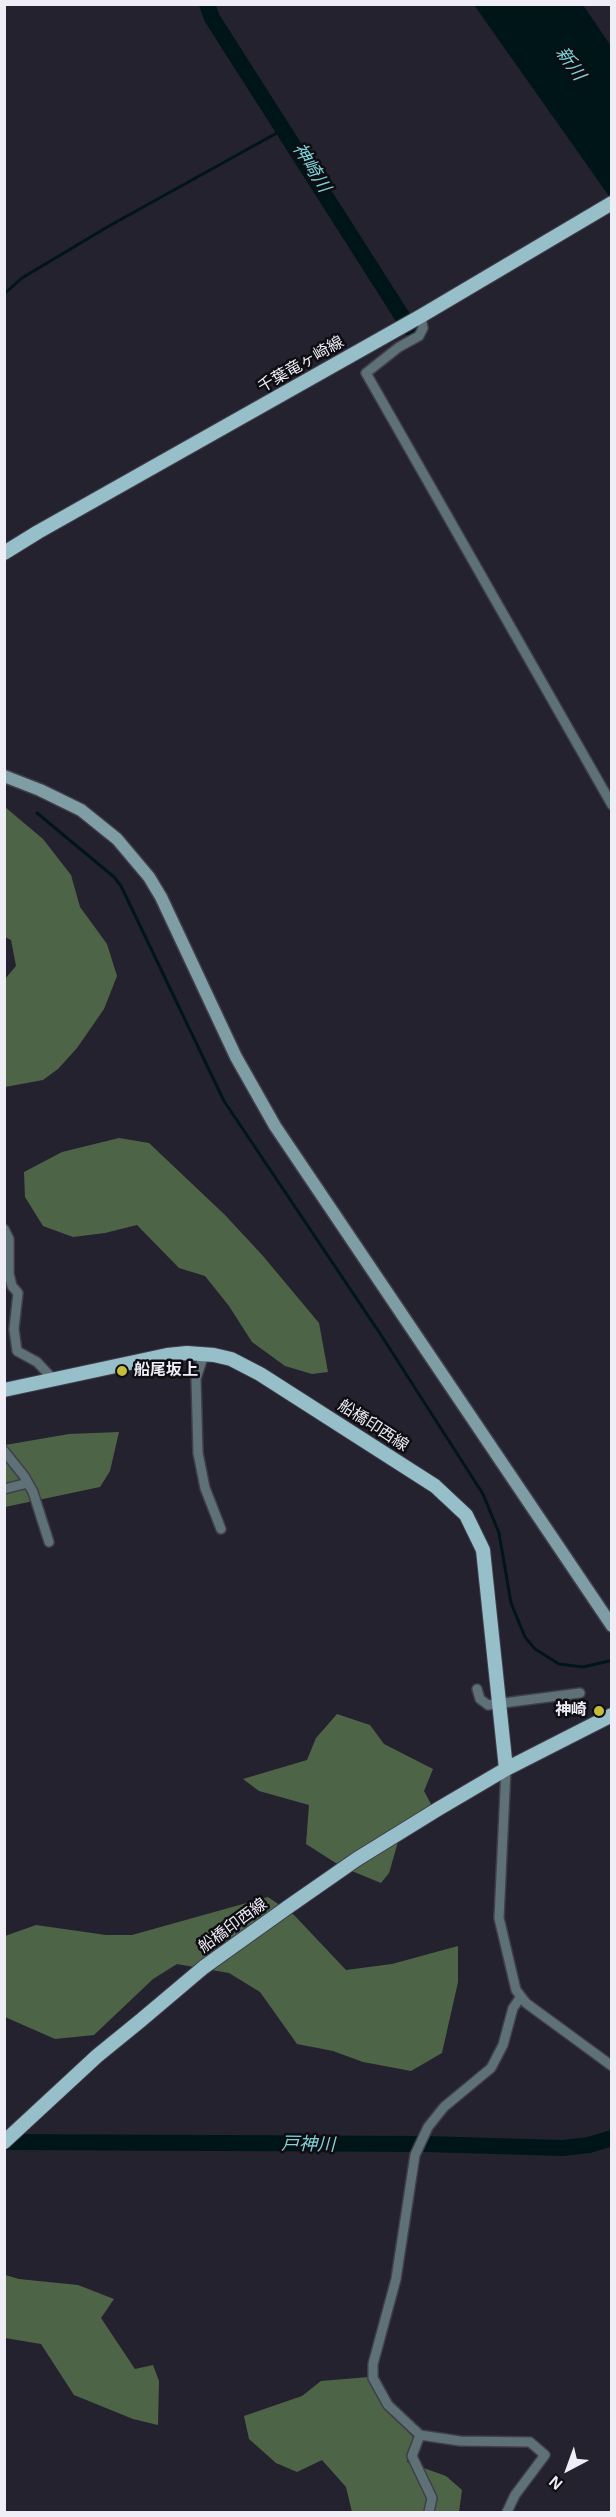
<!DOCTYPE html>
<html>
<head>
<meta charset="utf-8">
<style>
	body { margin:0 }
	#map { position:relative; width:616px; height:2517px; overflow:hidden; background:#25222f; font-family:Helvetica,sans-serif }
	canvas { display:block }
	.frame { position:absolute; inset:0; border:6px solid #efedf6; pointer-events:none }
	.north { position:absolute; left:538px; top:2439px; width:60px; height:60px; -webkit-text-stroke:4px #0e0d12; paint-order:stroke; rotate:221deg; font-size:16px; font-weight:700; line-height:24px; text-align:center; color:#efedf6 }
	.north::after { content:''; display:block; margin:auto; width:21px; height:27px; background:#efedf6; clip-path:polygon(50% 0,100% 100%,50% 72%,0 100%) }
</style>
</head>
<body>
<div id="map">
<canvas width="616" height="2517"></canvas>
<div class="frame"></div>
<div class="north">N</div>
</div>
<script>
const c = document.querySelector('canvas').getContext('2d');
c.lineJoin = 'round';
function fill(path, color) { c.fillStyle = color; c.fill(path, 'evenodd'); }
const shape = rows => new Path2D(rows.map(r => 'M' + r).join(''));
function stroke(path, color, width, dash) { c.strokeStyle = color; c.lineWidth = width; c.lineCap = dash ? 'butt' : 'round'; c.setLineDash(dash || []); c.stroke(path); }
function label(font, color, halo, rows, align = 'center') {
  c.font = font + ' Helvetica,"Noto Sans JP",sans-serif'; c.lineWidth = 5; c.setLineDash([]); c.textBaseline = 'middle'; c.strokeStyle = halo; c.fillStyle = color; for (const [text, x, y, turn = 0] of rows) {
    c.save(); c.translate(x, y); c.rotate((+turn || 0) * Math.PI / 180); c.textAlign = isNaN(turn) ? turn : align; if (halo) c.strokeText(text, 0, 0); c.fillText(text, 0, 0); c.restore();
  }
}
fill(shape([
	[5,807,43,839,71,875,80,907,107,944,117,976,104,1009,77,1048,58,1069,43,1080,5,1087,5,979,16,966,11,940,5,937],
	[119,1138,149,1143,225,1215,263,1256,319,1323,328,1372,312,1374,285,1366,252,1342,229,1306,205,1276,179,1268,137,1225,105,1233,73,1237,43,1226,25,1197,24,1172,62,1152],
	[119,1432,110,1471,100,1487,5,1507,5,1445,69,1434],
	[337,1714,370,1725,384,1744,433,1769,424,1791,438,1817,398,1842,389,1873,381,1883,342,1867,306,1844,309,1805,259,1791,243,1779,307,1760,316,1738],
	[268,1897,294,1915,346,1970,392,1964,458,1946,458,1982,442,2053,411,2071,363,2062,333,2051,297,2044,260,1992,229,1973,177,1964,153,1979,94,2035,55,2039,5,2017,5,1936,36,1925,106,1935,132,1935],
	[5,2275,19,2279,78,2285,114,2299,101,2318,135,2369,153,2365,159,2381,158,2425,133,2419,74,2395,41,2344,5,2338],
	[369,2377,389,2411,415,2439,407,2462,446,2476,462,2490,459,2512,352,2512,346,2487,322,2460,297,2472,276,2463,249,2439,244,2416,302,2396,321,2381]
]), '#4e6447');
fill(shape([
	[474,5,583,5,611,46,611,199]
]), '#001518');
stroke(shape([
	[4,294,22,278,109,226,284,129],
	[37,813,114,877,121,886,224,1101,381,1335,483,1494,499,1533,511,1603,525,1637,535,1649,559,1664,583,1667,609,1661]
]), '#001518', 3);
stroke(shape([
	[207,4,212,18,409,327,415,331],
	[4,2142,425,2144,563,2148,589,2145,612,2138]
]), '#001518', 16);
const street = shape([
	[421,316,423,328,419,336,399,347,366,373,612,805],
	[4,1229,9,1239,9,1274,12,1286,18,1293,14,1329,17,1351,37,1362,53,1379],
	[204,1354,196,1379,198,1453,205,1488,221,1529],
	[4,1451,24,1476,33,1492,49,1542],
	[4,1489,28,1483],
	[477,1689,480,1699,488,1705,580,1693],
	[506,1769,499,1918,516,1990,526,2003,612,2066],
	[420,2435,412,2456,432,2498,429,2512],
	[507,2512,515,2495,545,2455,530,2442,460,2441,420,2435,388,2405,373,2378,373,2364,396,2279,415,2155,428,2127,444,2107,491,2068,503,2045,513,2008,520,1998]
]);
const secondary = shape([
	[4,776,40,790,81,810,117,839,149,877,161,897,236,1057,275,1126,612,1626]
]);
const primary = shape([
	[4,553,38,532,421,316,612,203],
	[4,1390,167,1355,187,1353,214,1355,231,1359,260,1374,435,1486,466,1515,483,1550,506,1769],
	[4,2142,97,2056,140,2021,204,1967,288,1907,357,1859,438,1809,506,1769,612,1715]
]);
stroke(street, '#413e4b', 12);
stroke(secondary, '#413e4b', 15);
stroke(primary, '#413e4b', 16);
stroke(street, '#5e7176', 9);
stroke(secondary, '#7e9da5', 12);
stroke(primary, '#97bfc9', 14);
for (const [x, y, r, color] of [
	[122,1371,6,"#c7bb3c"],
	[599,1711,6,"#c7bb3c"]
]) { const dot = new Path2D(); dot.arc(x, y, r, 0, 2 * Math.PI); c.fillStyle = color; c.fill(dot); stroke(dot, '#0e0d12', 2); }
label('16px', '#efedf6', '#0e0d12', [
	["千葉竜ヶ崎線",301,365,-30],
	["船橋印西線",373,1426,33],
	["船橋印西線",233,1926,-36]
]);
label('bold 16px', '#efedf6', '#0e0d12', [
	["船尾坂上",134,1371],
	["神崎",587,1711,"right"]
], 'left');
label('italic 18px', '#7ed3db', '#0e0d12', [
	["新川",570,64,55],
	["神崎川",311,168,58],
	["戸神川",308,2145,1]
]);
</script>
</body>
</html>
